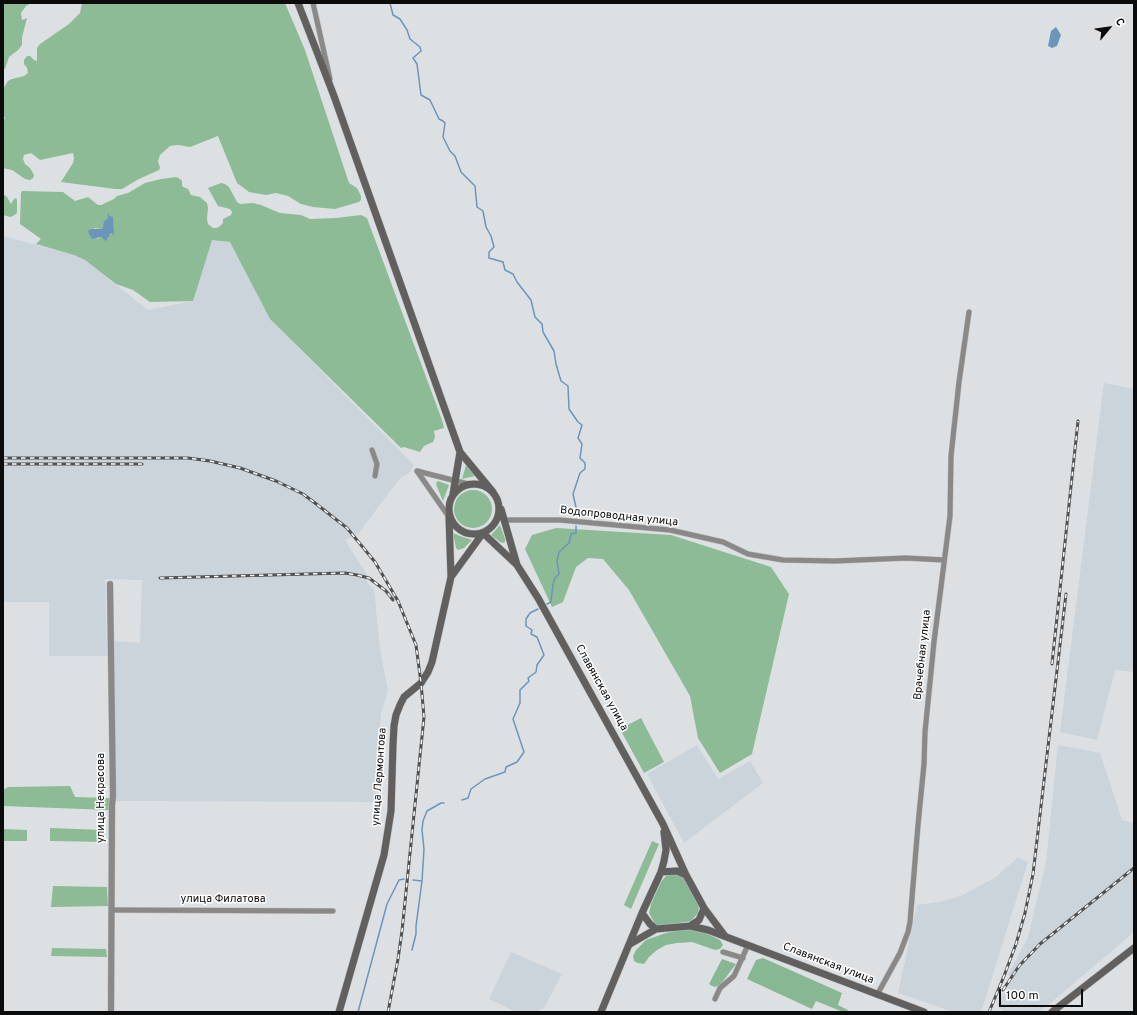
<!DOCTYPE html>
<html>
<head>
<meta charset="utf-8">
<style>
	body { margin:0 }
	#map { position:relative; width:1137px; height:1015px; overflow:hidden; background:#dde0e3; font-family:Overpass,sans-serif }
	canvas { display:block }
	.frame { position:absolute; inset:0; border:4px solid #0b0b0c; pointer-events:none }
	.north { position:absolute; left:1089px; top:8px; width:40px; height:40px; -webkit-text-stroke:3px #fff; paint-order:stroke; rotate:61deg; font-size:11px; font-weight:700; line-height:16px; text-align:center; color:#0b0b0c }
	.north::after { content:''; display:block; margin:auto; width:14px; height:18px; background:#0b0b0c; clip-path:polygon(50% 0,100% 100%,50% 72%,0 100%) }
	.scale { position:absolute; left:999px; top:989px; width:84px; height:18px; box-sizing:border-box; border:2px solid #0b0b0c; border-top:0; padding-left:5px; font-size:12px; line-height:14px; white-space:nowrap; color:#0b0b0c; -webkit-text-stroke:3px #fff; paint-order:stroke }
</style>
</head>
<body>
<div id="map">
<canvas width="1137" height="1015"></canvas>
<div class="frame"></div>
<div class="north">С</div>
<div class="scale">100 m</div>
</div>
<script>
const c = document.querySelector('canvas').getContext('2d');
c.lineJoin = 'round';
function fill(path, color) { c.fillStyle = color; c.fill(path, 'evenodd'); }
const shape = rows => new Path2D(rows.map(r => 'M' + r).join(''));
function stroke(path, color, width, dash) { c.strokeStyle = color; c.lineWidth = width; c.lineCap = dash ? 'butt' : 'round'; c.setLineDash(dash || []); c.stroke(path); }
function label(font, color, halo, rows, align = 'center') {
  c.font = font + ' Overpass,sans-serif'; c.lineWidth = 3; c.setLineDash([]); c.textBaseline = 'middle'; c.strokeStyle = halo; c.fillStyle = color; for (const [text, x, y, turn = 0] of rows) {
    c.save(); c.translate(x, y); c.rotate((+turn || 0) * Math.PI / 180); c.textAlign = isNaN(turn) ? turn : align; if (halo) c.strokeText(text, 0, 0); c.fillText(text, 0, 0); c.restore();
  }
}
fill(shape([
	[3,236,74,255,85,260,148,310,192,301,212,239,231,242,270,319,414,465,409,473,401,477,358,534,345,540,367,575,367,583,374,589,380,649,388,691,381,713,374,802,115,801,114,641,140,643,142,580,105,579,107,656,49,656,49,602,3,602],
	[1104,383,1134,389,1134,672,1115,670,1097,740,1060,732],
	[697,745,718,779,750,761,763,783,684,843,647,774],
	[1058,745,1100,753,1122,820,1134,823,1134,932,1040,1012,1004,1012,997,1005,1013,978,1008,975,1028,937,1046,862],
	[1018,857,1028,862,981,1012,954,1012,898,993,917,905,939,902,961,896,996,877],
	[511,952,562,974,544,1008,535,1012,516,1012,489,999]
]), '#cbd3db');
fill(shape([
	[3,3,31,3,26,6,21,13,22,20,27,18,22,37,22,45,18,50,9,57,5,69,3,68],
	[82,3,285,3,305,50,349,183,357,188,361,196,361,200,359,202,335,209,313,207,301,204,288,196,276,193,266,195,249,192,237,183,218,136,190,147,178,145,170,146,160,155,158,161,160,168,159,170,139,179,122,189,115,189,61,182,73,163,74,158,73,153,40,160,31,153,24,155,23,159,25,164,30,168,34,175,33,178,30,180,25,179,12,170,3,168,3,121,5,118,3,114,3,89,8,81,12,79,24,76,28,73,27,68,24,64,24,60,27,56,30,56,34,60,37,61,37,48,40,44,69,24,80,13],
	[176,177,180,179,182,181,182,185,183,187,188,189,191,195,200,197,207,203,208,208,207,219,208,224,213,228,217,228,220,226,223,223,223,219,231,215,232,212,230,209,218,206,208,188,221,183,225,184,229,187,237,202,240,204,253,203,261,205,280,213,301,215,310,219,336,218,361,215,367,218,442,420,444,428,434,431,435,437,433,442,424,446,420,452,404,447,401,448,270,319,230,242,212,240,193,301,150,302,133,290,116,284,85,260,74,255,36,244,41,239,20,224,21,193,22,191,63,192,75,201,88,197,98,205,101,205,114,199,117,196,128,193,145,183,161,179],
	[108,214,111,217,112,233,108,236,107,239,101,237,97,239,94,228,101,229,103,227,107,219],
	[3,194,7,197,11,204,14,199,16,198,17,200,17,213,13,216,10,217,3,215],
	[466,465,475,476,462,479],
	[438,481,449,485,443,501,437,487,436,483],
	'454 509a19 19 0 1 1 38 0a19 19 0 1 1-38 0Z',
	[500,525,505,539,505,542,503,543,500,542,491,535],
	[556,528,671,535,771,567,789,594,752,754,720,773,698,738,690,696,629,590,603,559,588,558,576,567,563,602,552,607,525,549,532,535],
	[453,533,460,536,472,540,464,548,458,550,456,548],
	[641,718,664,762,644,773,620,729],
	[70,786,75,797,109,798,109,810,3,806,3,790,8,787],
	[50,828,105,830,105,842,50,841],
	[3,829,27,830,27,841,3,841],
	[652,841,659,844,631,909,624,905],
	[53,886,107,887,108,906,51,907],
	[52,948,106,949,107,957,51,956]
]), '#8cbb96');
fill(shape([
	[672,874,678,874,685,877,699,906,698,913,691,921,659,926,655,924,649,913,651,904,661,882,666,876],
	[690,928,706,933,720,940,723,945,720,949,715,950,692,942,677,943,666,945,657,950,649,957,644,964,638,963,634,961,633,956,636,950,646,940,666,933],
	[763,958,842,993,838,1005,848,1010,847,1012,843,1012,816,1001,812,1009,747,979,756,960],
	[722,959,736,964,720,985,715,987,712,986,709,984]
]), '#88b893');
fill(shape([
	[1056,27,1061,35,1057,46,1052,48,1048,46,1051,31],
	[108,213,110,216,113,217,114,236,112,233,110,234,106,241,101,237,92,239,89,234,88,231,91,229,101,229,103,227,104,221,107,219]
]), '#6c95bc');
stroke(shape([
	[390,3,393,15,400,19,407,30,410,39,420,47,421,51,413,58,417,64,421,95,430,100,439,119,443,121,445,123,443,137,450,151,455,156,461,172,475,186,477,207,483,211,486,227,491,236,494,247,489,252,489,258,503,262,505,270,513,274,517,282,531,300,535,317,542,324,543,332,554,351,556,364,561,381,568,386,569,409,578,422,582,425,578,438,582,444,580,458,585,463,585,469,580,473,573,494,577,512],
	[547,604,551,602,553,584,555,578,559,574,557,561,559,552,569,543,571,534,576,533,576,526],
	[462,800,468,798,471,789,485,779,505,772,506,767,517,762,524,752,513,719,520,703,520,690,529,681,528,678,536,672,537,665,544,655,537,637,531,634,532,630,526,626,526,619,530,613,538,609],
	[413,880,422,881],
	[412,950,416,934,416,926,422,881,424,849,422,830,423,821,427,811,441,803,444,803],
	[358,1012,387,904,399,880,404,879]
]), '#6c95bc', 1.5);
const minor = shape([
	[313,3,330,79],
	[372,450,377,464,375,476],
	[417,471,449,517],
	[417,471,468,484],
	[504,520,560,520,670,530,723,542,748,554,783,560,835,561,906,558,944,560],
	[112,910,333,911],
	[723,952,743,958],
	[877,995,900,953,908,932,910,922,918,825,924,764,925,732,934,642,950,516,951,456,959,382,969,312],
	[715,999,720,988,734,976,748,945]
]);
const tertiary = shape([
	[110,584,113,796,112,805,111,1012]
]);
const secondary = shape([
	[298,3,334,96,460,452,493,492],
	'449 509a25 25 0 1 1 50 0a25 25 0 1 1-50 0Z',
	[453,494,460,452],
	[501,509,517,565],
	[451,577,483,533,517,565,538,598,663,824,686,875,704,908,699,920,690,926,656,929,650,924,642,913,661,872,677,871,686,875],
	[661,872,664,861,666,850,664,832],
	[704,908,725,936],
	[690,926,708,930,924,1012],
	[630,944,656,929],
	[339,1012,384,855,391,811,393,745,394,726,396,715,400,705,404,697,421,683,428,672,432,662,451,577,449,517],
	[601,1012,642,913],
	[1052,1012,1134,948]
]);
stroke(minor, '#bbbec1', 6);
stroke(tertiary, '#bbbec1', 7);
stroke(secondary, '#bbbec1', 8);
stroke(minor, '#8a8988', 5);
stroke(tertiary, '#8a8988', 6);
stroke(secondary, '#62605f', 7);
const rail = shape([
	[3,458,188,458,210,461,240,468,276,481,303,494,315,503,347,528,375,562,398,601,416,645,421,683,424,717,402,931,398,959,388,1012],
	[3,464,142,464],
	[160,578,345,573,357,575,369,578,386,591,393,600],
	[1052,664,1078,421],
	[1003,990,1019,966,1040,944,1134,868],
	[989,1012,1004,976,1016,944,1025,913,1033,874,1066,594]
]);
stroke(rail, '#505152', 3);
stroke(rail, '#fff', 1.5, [4.5]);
label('11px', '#0b0b0c', '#fff', [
	["Водопроводная улица",619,517,6],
	["Врачебная улица",923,655,-84],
	["Славянская улица",601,688,61],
	["улица Лермонтова",380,777,-86],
	["улица Некрасова",102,798,-90],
	["улица Филатова",223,900],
	["Славянская улица",828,964,21]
]);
</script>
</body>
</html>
